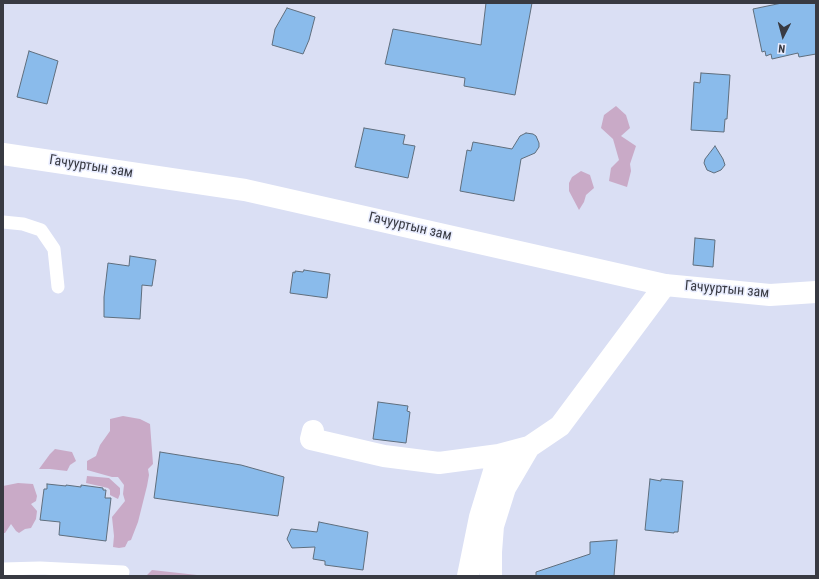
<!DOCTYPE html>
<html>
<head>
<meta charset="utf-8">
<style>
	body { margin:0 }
	#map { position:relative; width:819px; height:579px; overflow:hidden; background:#dadff4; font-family:"Roboto Condensed",sans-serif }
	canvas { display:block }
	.frame { position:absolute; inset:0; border:4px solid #383a42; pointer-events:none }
	.north { position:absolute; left:763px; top:16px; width:40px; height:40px; -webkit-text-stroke:3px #e8ecfe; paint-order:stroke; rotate:186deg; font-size:11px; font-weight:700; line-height:16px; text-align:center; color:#383a42 }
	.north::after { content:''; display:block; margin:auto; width:14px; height:18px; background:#383a42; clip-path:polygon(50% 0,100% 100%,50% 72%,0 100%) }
</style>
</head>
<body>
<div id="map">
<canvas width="819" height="579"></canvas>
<div class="frame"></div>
<div class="north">N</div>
</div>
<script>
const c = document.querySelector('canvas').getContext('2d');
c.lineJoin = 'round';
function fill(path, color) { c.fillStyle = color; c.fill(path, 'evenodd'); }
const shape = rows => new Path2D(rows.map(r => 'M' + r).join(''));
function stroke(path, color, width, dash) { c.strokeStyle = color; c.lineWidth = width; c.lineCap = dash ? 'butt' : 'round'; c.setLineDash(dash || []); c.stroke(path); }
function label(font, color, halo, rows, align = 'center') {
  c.font = font + ' "Roboto Condensed",sans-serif'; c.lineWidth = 3; c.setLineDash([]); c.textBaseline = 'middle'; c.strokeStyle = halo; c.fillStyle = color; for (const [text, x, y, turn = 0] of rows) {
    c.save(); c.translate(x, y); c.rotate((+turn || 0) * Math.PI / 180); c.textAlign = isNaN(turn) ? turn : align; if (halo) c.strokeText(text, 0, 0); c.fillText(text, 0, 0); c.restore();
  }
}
fill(shape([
	[616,106,626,115,630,128,621,136,636,146,630,164,631,171,627,187,609,181,611,168,619,160,613,139,601,128,604,115],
	[581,171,590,175,594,188,586,195,584,202,579,210,569,191,569,183,572,177],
	[123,416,140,419,150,424,153,464,148,469,149,475,147,486,138,522,131,540,128,541,125,547,119,548,113,547,114,536,112,517,125,501,123,494,124,485,118,477,112,477,87,470,87,461,96,456,100,445,110,431,110,419],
	[55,449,72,452,76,461,70,465,67,471,50,469,39,469,50,454],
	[87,476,109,478,120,488,120,494,118,499,110,495,110,490,108,488,86,483],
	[18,483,33,484,37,496,36,501,31,504,37,511,36,519,31,528,25,529,19,533,16,531,11,524,5,533,3,533,3,486],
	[152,570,197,575,199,576,146,576]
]), '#c9aac7');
const building = shape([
	[486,3,532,3,515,95,464,86,465,78,385,64,393,29,481,45,486,3],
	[782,3,816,3,816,54,799,57,798,53,772,59,771,54,766,56,765,51,762,52,753,9,782,3],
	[287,8,315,17,309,40,303,54,272,45,275,29,287,8],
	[29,51,58,61,47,104,17,97,29,51],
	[701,73,730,75,727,119,725,119,724,132,691,130,694,82,700,83,701,73],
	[364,128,405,135,403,144,415,146,408,178,355,167,364,128],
	[526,133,533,134,536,136,539,143,539,147,535,153,521,159,514,201,460,191,467,150,471,151,473,142,512,149,520,136,526,133],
	[715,146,723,159,725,165,721,170,714,173,707,170,704,163,705,159,715,146],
	[695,238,715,240,713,267,693,265,695,238],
	[130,256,156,260,152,286,142,285,140,319,104,317,104,297,108,263,129,266,130,256],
	[304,270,330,274,327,298,290,293,293,272,295,273,295,271,303,272,304,270],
	[378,402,408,406,407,411,410,412,406,443,373,439,378,402],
	[160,452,241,465,284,477,278,516,154,498,160,452],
	[650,479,661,481,661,479,683,481,678,532,674,532,674,533,645,530,650,479],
	[47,484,66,486,66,485,81,487,81,485,103,488,103,490,106,490,105,498,111,498,106,541,59,535,60,522,40,520,44,489,47,489,47,484],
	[319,522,368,532,363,570,325,565,325,561,313,559,315,547,292,548,287,539,291,529,317,532,319,522],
	[617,540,614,576,536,576,536,572,590,554,590,542,617,540]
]);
fill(building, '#8abbeb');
stroke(building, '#5f6e7d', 1);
stroke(shape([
	[3,222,23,224,41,230,54,249,58,287],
	[3,569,40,568,123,572]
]), '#fff', 13);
stroke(shape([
	[313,431,311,439,384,456,439,463,499,455,529,447],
	[468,576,480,517,499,455],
	[491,576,491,552,493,526,505,488,529,447,560,426,665,285]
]), '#fff', 22);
stroke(shape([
	[3,154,245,190,665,285,770,295,816,292]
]), '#fff', 22);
label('14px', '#383a42', '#e8ecfe', [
	["Гачууртын зам",91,167,9],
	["Гачууртын зам",410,227,13],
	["Гачууртын зам",727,290,5]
]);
</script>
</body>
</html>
